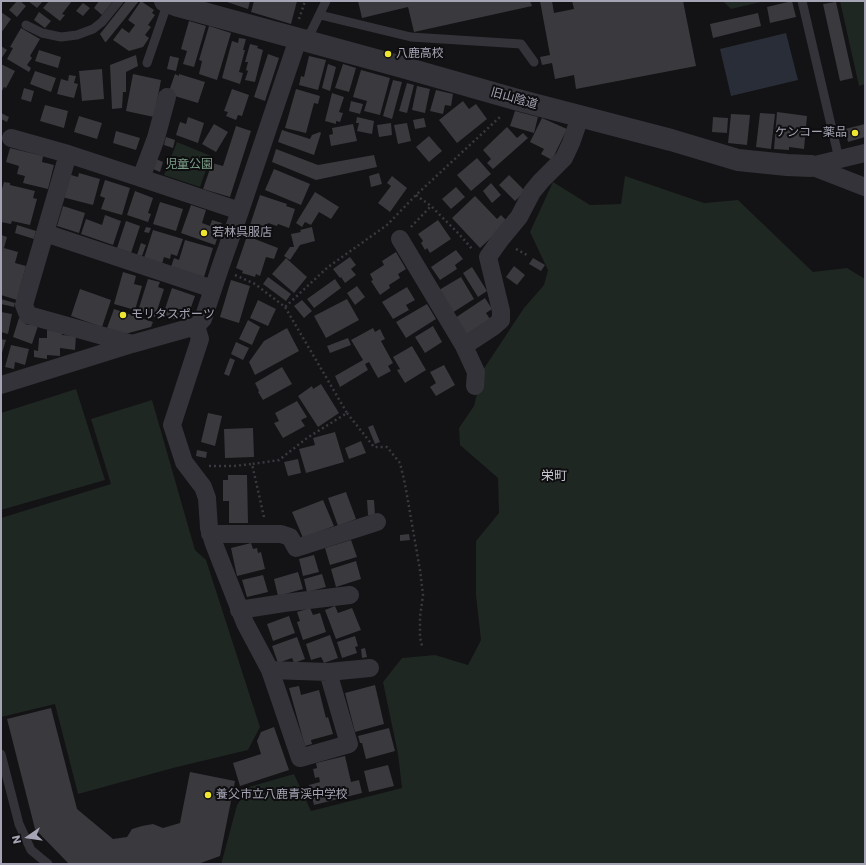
<!DOCTYPE html>
<html>
<head>
<meta charset="utf-8">
<style>
	body { margin:0 }
	#map { position:relative; width:866px; height:865px; overflow:hidden; background:#131214; font-family:Poppins,sans-serif }
	canvas { display:block }
	.frame { position:absolute; inset:0; border:2px solid #a4a4b4; pointer-events:none }
	.north { position:absolute; left:8px; top:817px; width:40px; height:40px; -webkit-text-stroke:3px #0e0d0f; paint-order:stroke; rotate:257deg; font-size:11px; font-weight:700; line-height:16px; text-align:center; color:#a4a4b4 }
	.north::after { content:''; display:block; margin:auto; width:14px; height:18px; background:#a4a4b4; clip-path:polygon(50% 0,100% 100%,50% 72%,0 100%) }
</style>
</head>
<body>
<div id="map">
<canvas width="866" height="865"></canvas>
<div class="frame"></div>
<div class="north">N</div>
</div>
<script>
const c = document.querySelector('canvas').getContext('2d');
c.lineJoin = 'round';
function fill(path, color) { c.fillStyle = color; c.fill(path, 'evenodd'); }
const shape = rows => new Path2D(rows.map(r => 'M' + r).join(''));
function stroke(path, color, width, dash) { c.strokeStyle = color; c.lineWidth = width; c.lineCap = dash ? 'butt' : 'round'; c.setLineDash(dash || []); c.stroke(path); }
function label(font, color, halo, rows, align = 'center') {
  c.font = font + ' Poppins,"Noto Sans JP",sans-serif'; c.lineWidth = 4; c.setLineDash([]); c.textBaseline = 'middle'; c.strokeStyle = halo; c.fillStyle = color; for (const [text, x, y, turn = 0] of rows) {
    c.save(); c.translate(x, y); c.rotate((+turn || 0) * Math.PI / 180); c.textAlign = isNaN(turn) ? turn : align; if (halo) c.strokeText(text, 0, 0); c.fillText(text, 0, 0); c.restore();
  }
}
fill(shape([
	[723,1,765,1,731,9],
	[840,1,865,1,865,84,859,86],
	[177,142,211,156,200,187,164,175],
	[625,176,704,203,738,200,813,272,847,268,865,279,865,864,222,864,222,861,237,805,249,787,294,774,311,811,402,788,398,754,383,682,402,658,435,655,468,665,481,640,476,595,476,541,499,513,498,478,460,445,459,428,474,406,483,370,524,308,544,285,548,270,530,232,553,182,590,205,621,204],
	[76,389,105,480,1,510,1,413],
	[152,400,195,550,206,560,260,727,248,750,173,768,78,794,55,704,1,717,1,518,111,484,91,419]
]), '#1f2722');
fill(shape([
	[786,33,798,80,731,96,720,49]
]), '#292d37');
fill(shape([
	[17,1,20,1,26,6,17,17,9,10],
	[28,1,43,1,37,8],
	[49,1,72,1,62,14,65,15,60,21,43,8],
	[99,1,113,1,102,15,94,8],
	[126,1,139,1,106,42,105,42,100,34],
	[141,1,154,10,152,13,155,15,148,25,151,27,145,35,149,38,143,47,129,51,113,40,122,28,129,33,135,25,128,20],
	[224,1,250,1,248,9],
	[254,1,297,1,291,24,251,12],
	[358,1,530,1,532,6,414,32,408,7,362,18],
	[540,1,552,1,554,13,574,9,572,1,683,1,696,66,576,89,574,75,555,79,552,63,542,65,540,57,550,55],
	[792,1,796,17,770,23,767,7],
	[836,2,853,78,840,81,823,4],
	[83,3,90,8,83,16,76,11],
	[1,12,11,19,1,33],
	[39,12,51,21,45,28,34,20],
	[758,13,761,26,713,38,710,24],
	[189,21,206,26,194,67,183,64,187,51,181,49],
	[209,26,231,33,217,80,199,74,202,61,199,60],
	[21,28,40,39,30,56,32,58,27,65,31,68,29,72,7,59,13,48,10,47],
	[239,38,246,39,243,50,245,50,239,72,243,73,240,84,222,78,232,41,238,43],
	[250,44,258,46,257,48,263,50,255,82,245,80,248,71,246,70,248,62,245,62],
	[1,46,7,50,1,59],
	[39,50,61,57,58,68,35,61],
	[268,54,279,58,265,101,254,97],
	[136,55,138,66,126,72,126,92,123,92,122,108,112,109,110,65],
	[170,56,179,58,176,71,167,69],
	[309,56,326,60,318,90,299,85,301,76,304,77],
	[1,64,15,71,6,88,4,87,1,93],
	[328,64,336,67,330,91,322,88],
	[343,64,356,68,349,92,335,88],
	[102,69,104,99,82,101,79,71],
	[361,70,390,78,380,115,364,111,367,101,353,97],
	[35,71,56,78,51,92,30,84],
	[133,74,161,80,154,117,126,111],
	[175,74,179,76,179,74,205,82,198,103,168,94],
	[69,75,76,76,74,83,78,84,74,98,57,94,61,79,68,81],
	[393,80,402,82,392,119,383,116],
	[407,83,414,85,407,113,399,111],
	[417,86,430,89,425,113,412,110],
	[24,88,34,91,31,102,21,99],
	[232,89,249,95,242,116,238,115,236,120,226,116,228,112,224,111],
	[296,89,320,96,318,104,314,103,306,133,285,128],
	[436,90,453,94,451,106,445,105,443,114,430,111],
	[332,93,344,97,339,112,343,113,340,122,336,121,336,124,325,121],
	[351,101,363,104,360,114,349,111],
	[463,101,469,109,476,104,487,119,457,143,439,120],
	[45,105,68,111,64,128,40,121],
	[515,111,538,117,534,133,510,126],
	[777,112,792,114,790,135,792,114,807,116,804,149,789,147,789,150,774,149],
	[1,113,9,117,7,122,1,119],
	[760,113,775,114,771,149,756,147],
	[731,114,750,115,747,145,728,143],
	[79,116,102,123,97,139,74,132],
	[188,117,204,123,198,143,176,135,180,122,186,124],
	[357,117,374,121,372,134,357,131,359,123,356,123],
	[713,117,728,118,727,133,712,132],
	[424,118,426,127,415,129,413,120],
	[542,118,567,129,552,160,541,154,544,149,530,142],
	[391,123,392,135,379,137,377,125],
	[407,123,411,141,398,144,394,125],
	[214,124,228,132,216,152,202,144],
	[353,124,357,141,331,146,329,135,333,134,332,128],
	[865,124,865,137,848,142,845,129],
	[236,126,251,131,230,197,203,189,212,163,223,166],
	[507,127,517,138,523,133,528,138,493,169,487,163,491,159,483,150],
	[282,130,310,139,312,135,320,132,321,133,314,155,278,142],
	[116,131,140,138,136,150,113,143],
	[429,136,442,151,429,162,416,147],
	[166,137,175,140,173,148,164,145],
	[10,148,43,156,42,162,54,165,48,189,23,183,25,176,17,174,19,166,6,162],
	[276,149,318,165,374,155,377,167,316,180,272,162],
	[477,158,491,174,471,191,457,175],
	[156,159,163,162,160,172,153,169],
	[274,169,310,184,301,205,265,190],
	[79,173,100,179,93,205,62,197,71,175,78,177],
	[379,173,382,184,371,187,369,176],
	[509,175,525,191,515,201,499,185],
	[392,176,407,188,390,212,378,203,391,186,387,183],
	[105,180,130,188,122,215,101,209,105,198,100,196],
	[4,182,10,183,10,185,35,191,33,198,37,199,30,225,12,221,11,224,1,222,1,203,2,198,1,197,1,192],
	[491,183,501,195,492,203,483,191],
	[456,187,465,197,451,209,442,199],
	[135,191,153,198,148,213,151,214,148,222,127,215],
	[315,192,339,207,331,219,319,212,311,225,305,222,302,227,296,223],
	[260,195,287,204,286,206,295,209,289,228,278,224,277,226,268,223,266,230,250,225],
	[475,196,497,219,501,215,508,222,480,248,452,218],
	[160,202,183,209,176,231,153,224],
	[191,205,206,210,202,223,210,226,212,220,222,223,215,245,181,233],
	[63,206,85,213,79,233,57,226],
	[105,215,121,221,113,245,81,234,86,219,102,225],
	[438,220,451,239,430,253,427,248,425,250,421,243,423,241,418,234],
	[126,221,140,226,131,253,117,248],
	[17,225,36,231,34,239,15,233],
	[146,227,151,228,149,233,144,232],
	[312,227,315,241,300,245,290,260,284,256,290,247,294,247,291,234,301,232,300,230],
	[153,230,183,239,177,256,171,254,170,259,164,257,162,264,144,258],
	[1,235,7,237,4,248,18,252,15,263,26,266,17,300,1,295],
	[247,236,278,248,274,259,266,257,260,276,256,274,255,277,242,273,243,271,236,268],
	[185,240,213,248,204,277,171,267,174,258,179,260],
	[141,243,146,245,142,256,137,255],
	[456,250,463,259,455,265,457,269,440,280,431,267],
	[396,252,406,269,398,274,400,278,389,285,390,288,380,295,371,281,373,280,370,274,384,265,382,261],
	[350,257,356,265,351,269,356,275,345,283,341,277,340,278,333,269],
	[286,258,307,277,294,293,272,274],
	[533,258,545,265,541,271,529,264],
	[514,266,525,275,517,285,506,277],
	[472,267,487,291,478,297,463,273],
	[123,272,136,276,134,284,142,286,135,310,114,304],
	[268,277,291,294,286,301,263,284],
	[461,277,474,299,452,313,439,290],
	[148,279,160,282,158,287,164,289,155,317,138,311],
	[335,279,341,288,314,308,307,299],
	[231,280,250,286,239,323,220,317],
	[357,286,365,297,355,305,347,293],
	[407,287,415,300,406,305,409,310,393,319,382,302],
	[172,288,195,296,188,316,179,313,177,320,163,315],
	[80,289,111,300,102,327,71,316],
	[485,298,492,309,486,313,490,319,466,335,455,318],
	[1,299,15,303,14,307,1,304],
	[347,299,359,320,326,338,314,316],
	[258,300,276,309,268,326,250,318],
	[302,300,312,311,304,318,294,306],
	[427,304,436,319,406,338,396,322],
	[114,309,153,322,151,327,125,334,107,328],
	[1,312,12,314,8,334,1,332],
	[19,318,27,321,25,324,29,325,30,324,38,326,32,344,13,337],
	[248,320,260,327,252,345,239,339],
	[433,326,442,342,425,353,415,337],
	[287,328,299,351,255,375,249,362,264,341],
	[373,328,375,332,380,329,385,339,381,341,393,363,388,366,391,371,378,378,369,362,365,364,368,370,340,387,335,376,363,360,351,340],
	[47,330,62,331,62,335,76,336,75,350,60,348,60,356,47,355,47,359,34,357,34,350,38,351,39,338,47,338],
	[348,338,351,345,330,353,327,346],
	[1,339,6,340,1,356],
	[236,342,249,348,243,360,231,354],
	[11,345,29,349,25,365,15,362,14,369,5,367],
	[412,346,426,370,405,383,397,370,400,369,393,357],
	[230,358,235,360,229,376,224,374],
	[444,365,455,385,436,396,430,387,436,383,430,372],
	[282,367,292,384,263,400,258,392,259,391,255,383],
	[321,384,339,413,318,427,298,396,312,386,313,389],
	[297,401,307,417,301,420,305,426,283,438,274,423,279,421,275,413],
	[208,413,222,416,215,446,201,442],
	[373,425,380,442,375,444,368,427],
	[253,428,254,457,225,458,224,429],
	[335,432,344,462,306,473,299,449,315,445,313,438],
	[361,441,366,453,349,459,345,448],
	[197,450,207,452,206,458,196,456],
	[298,459,301,473,288,476,284,462],
	[228,475,247,475,248,523,229,523,229,501,223,501,223,480,228,480],
	[346,492,356,519,338,526,328,498],
	[323,500,334,526,303,538,292,512],
	[367,500,374,500,375,515,368,515],
	[409,534,410,540,400,541,400,535],
	[351,540,357,557,330,565,325,548],
	[251,543,253,549,257,548,258,553,261,552,265,569,237,576,231,548],
	[314,555,319,572,303,576,299,559],
	[356,561,361,579,336,587,331,569],
	[298,572,303,589,278,596,274,579],
	[322,574,326,587,307,592,304,579],
	[263,575,268,592,247,597,242,580],
	[335,606,338,613,352,608,361,630,336,639,325,610],
	[310,608,313,615,320,613,326,632,303,640,297,622,300,621,297,612],
	[289,616,295,633,273,641,267,624],
	[330,635,338,658,324,663,321,657,311,660,306,644],
	[355,636,358,646,355,647,357,653,342,658,337,642],
	[297,637,305,659,294,663,292,658,278,663,272,646],
	[365,648,367,657,362,658,361,649],
	[375,685,384,724,355,732,345,693],
	[299,686,301,695,319,690,326,718,328,717,333,734,311,740,312,744,305,746,289,688],
	[51,708,77,809,113,839,127,837,132,829,142,826,153,824,163,828,180,823,190,772,235,781,220,856,198,864,69,864,35,829,7,719],
	[274,727,289,770,240,786,233,763,261,754,257,741,261,732],
	[389,728,395,751,366,759,362,743,360,743,358,736],
	[345,756,351,782,359,780,362,793,314,805,309,785,320,782,319,777,315,778,313,769,317,768,316,763],
	[388,765,394,786,369,792,364,771]
]), '#3a393e');
stroke(shape([
	[299,19,305,1],
	[416,195,431,206,459,234,473,250],
	[411,227,431,206],
	[516,249,527,255],
	[235,275,255,284,285,307,328,267,387,225,416,195,501,116],
	[347,413,374,447,387,447,400,463,405,484,420,570,423,595,420,617,420,637,422,646],
	[209,466,233,466,252,464],
	[264,517,252,464,279,460,307,438,347,413,285,307]
]), '#393940', 2.5, [2, 3]);
stroke(shape([
	[802,1,839,159],
	[320,15,411,37,521,44,534,62],
	[26,25,42,33,61,37,77,35,93,29,102,22,119,1],
	[303,37,311,32,326,1],
	[147,63,168,2],
	[1,754,19,824,31,850,48,864]
]), '#343339', 9);
stroke(shape([
	[11,138,68,154,141,178,240,211],
	[68,154,24,305,28,315,132,344],
	[811,166,865,187],
	[811,166,865,153],
	[141,178,156,138,167,97],
	[45,233,213,289],
	[400,239,464,346,493,327,501,320,501,311,488,257,500,240,519,217,532,192,541,181,564,158,571,143,580,117],
	[196,326,200,339,172,425,184,462,203,487,207,498,209,528,214,544,245,623,270,670,300,758,349,744,328,672],
	[464,346,476,372,475,386],
	[1,385,132,344,196,326,203,319,220,268,240,211,298,39],
	[210,534,281,534,290,537,296,548,377,522],
	[239,610,284,603,350,595],
	[270,670,328,672,370,668]
]), '#343339', 18);
stroke(shape([
	[165,1,178,6,402,67,518,100,671,140,738,160,787,165,811,166]
]), '#343339', 22);
for (const [x, y, r, color] of [
	[388,54,4,"#efe62f"],
	[855,133,4,"#efe62f"],
	[204,233,4,"#efe62f"],
	[123,315,4,"#efe62f"],
	[208,795,4,"#efe62f"]
]) { const dot = new Path2D(); dot.arc(x, y, r, 0, 2 * Math.PI); c.fillStyle = color; c.fill(dot); stroke(dot, '#0e0d0f', 1.5); }
label('12px', '#a4a4b4', '#0e0d0f', [
	["八鹿高校",396,54],
	["ケンコー薬品",847,133,"right"],
	["若林呉服店",212,233],
	["モリタスポーツ",131,315],
	["養父市立八鹿青渓中学校",216,795]
], 'left');
label('12px', '#a4a4b4', '#0e0d0f', [
	["旧山陰道",514,99,16]
]);
label('12px', '#7b9f88', '#0e0d0f', [
	["児童公園",189,165]
]);
label('13px', '#c5c5d0', '#0e0d0f', [
	["栄町",554,477]
]);
</script>
</body>
</html>
